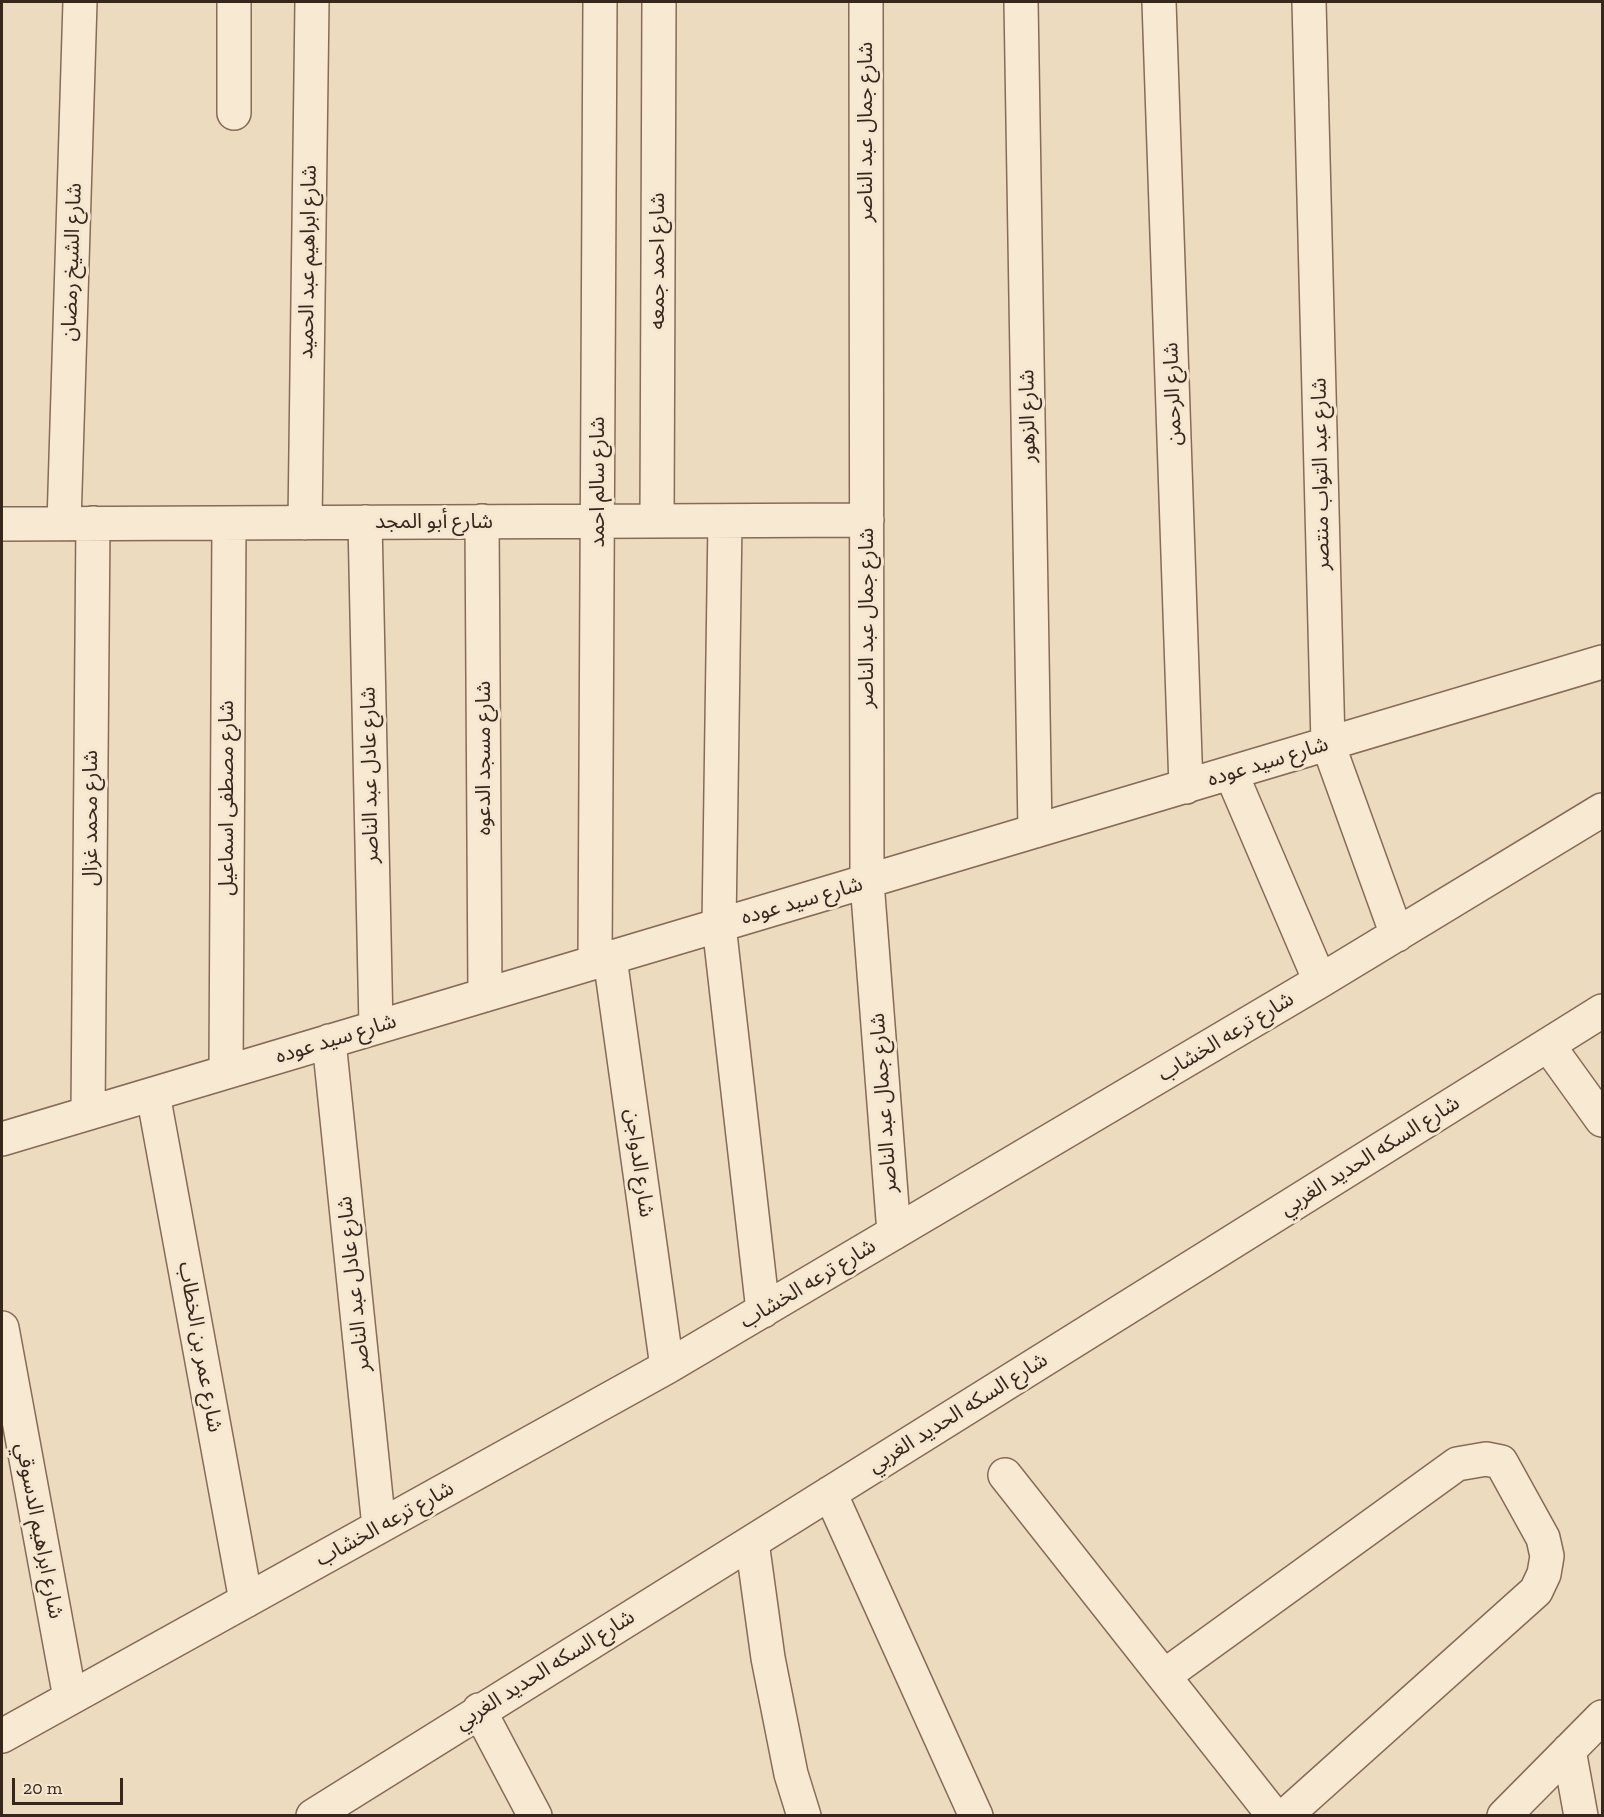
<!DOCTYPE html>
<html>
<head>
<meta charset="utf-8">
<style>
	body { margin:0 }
	#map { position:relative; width:1604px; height:1817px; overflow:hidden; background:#eddbc0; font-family:"Zilla Slab",serif }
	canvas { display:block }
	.frame { position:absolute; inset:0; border:3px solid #36261d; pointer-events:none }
	.scale { position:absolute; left:12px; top:1778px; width:111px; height:27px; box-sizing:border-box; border:3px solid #36261d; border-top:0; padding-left:8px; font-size:18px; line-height:21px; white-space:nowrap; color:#36261d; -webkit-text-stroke:4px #f5e6d0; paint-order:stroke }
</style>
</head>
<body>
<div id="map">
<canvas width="1604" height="1817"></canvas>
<div class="frame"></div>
<div class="scale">20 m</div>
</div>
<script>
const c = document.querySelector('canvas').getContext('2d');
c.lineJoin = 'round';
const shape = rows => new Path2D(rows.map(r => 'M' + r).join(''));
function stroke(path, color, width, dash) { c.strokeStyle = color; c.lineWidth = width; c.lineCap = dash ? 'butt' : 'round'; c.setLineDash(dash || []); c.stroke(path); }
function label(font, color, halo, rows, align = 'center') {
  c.font = font + ' "Zilla Slab","Noto Sans Arabic",serif'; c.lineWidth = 6; c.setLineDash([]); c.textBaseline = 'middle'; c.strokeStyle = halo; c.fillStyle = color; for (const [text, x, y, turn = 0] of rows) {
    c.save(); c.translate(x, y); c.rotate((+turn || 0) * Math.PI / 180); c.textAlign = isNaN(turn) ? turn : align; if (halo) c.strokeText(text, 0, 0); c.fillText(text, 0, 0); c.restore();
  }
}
const minor = shape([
	[234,2,234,113],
	[866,2,867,882,894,1233],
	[1021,2,1035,831],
	[1159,2,1186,787],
	[1309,2,1328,744,1397,935],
	[482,521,485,995],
	[657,521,659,2],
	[725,521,719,925,763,1311],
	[365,522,376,1027],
	[64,523,80,2],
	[305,523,312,2],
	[2,524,867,520],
	[1231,773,1320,981],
	[610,958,667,1367],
	[595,962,600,2],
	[329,1041,379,1527],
	[1548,1045,1602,1120],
	[226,1072,229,523],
	[153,1094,246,1601],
	[88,1113,93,523],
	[2,1139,1602,662],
	[2,1328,70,1698],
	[1005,1475,1274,1816],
	[830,1493,976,1816],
	[752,1542,768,1658,791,1774,804,1816],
	[1164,1676,1457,1464,1486,1459,1501,1462,1543,1538,1547,1556,1544,1574,1536,1591,1285,1816],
	[479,1710,535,1816],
	[2,1736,667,1367,1320,981,1602,810],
	[1569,1750,1581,1816],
	[313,1816,1602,1011],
	[1504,1816,1602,1717]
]);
stroke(minor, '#866b58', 36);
stroke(minor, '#f8e9d3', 33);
label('21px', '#36261d', '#f5e6d0', [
	["شارع جمال عبد الناصر",866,132,-90],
	["شارع احمد جمعه",658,261,-90],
	["شارع الشيخ رمضان",72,262,-88],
	["شارع ابراهيم عبد الحميد",308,262,-89],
	["شارع الرحمن",1173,394,-92],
	["شارع الزهور",1028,416,-91],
	["شارع عبد التواب منتصر",1321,474,-91],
	["شارع سالم احمد",598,482,-90],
	["شارع أبو المجد",434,522],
	["شارع جمال عبد الناصر",867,618,-90],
	["شارع مسجد الدعوه",484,758,-90],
	["شارع سيد عوده",1268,762,-17],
	["شارع عادل عبد الناصر",370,775,-91],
	["شارع مصطفى اسماعيل",227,798,-90],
	["شارع محمد غزال",91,818,-90],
	["شارع سيد عوده",802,901,-16],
	["شارع ترعه الخشاب",1226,1037,-31],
	["شارع سيد عوده",336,1039,-17],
	["شارع جمال عبد الناصر",884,1103,-94],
	["شارع السكه الحديد الغربي",1370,1156,-32],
	["شارع الدواجن",639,1163,82],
	["شارع عادل عبد الناصر",354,1284,-96],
	["شارع ترعه الخشاب",808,1284,-31],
	["شارع عمر بن الخطاب",200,1347,80],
	["شارع السكه الحديد الغربي",958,1413,-32],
	["شارع ترعه الخشاب",385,1524,-29],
	["شارع ابراهيم الدسوقي",39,1531,79],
	["شارع السكه الحديد الغربي",545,1670,-32]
]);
</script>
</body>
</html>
